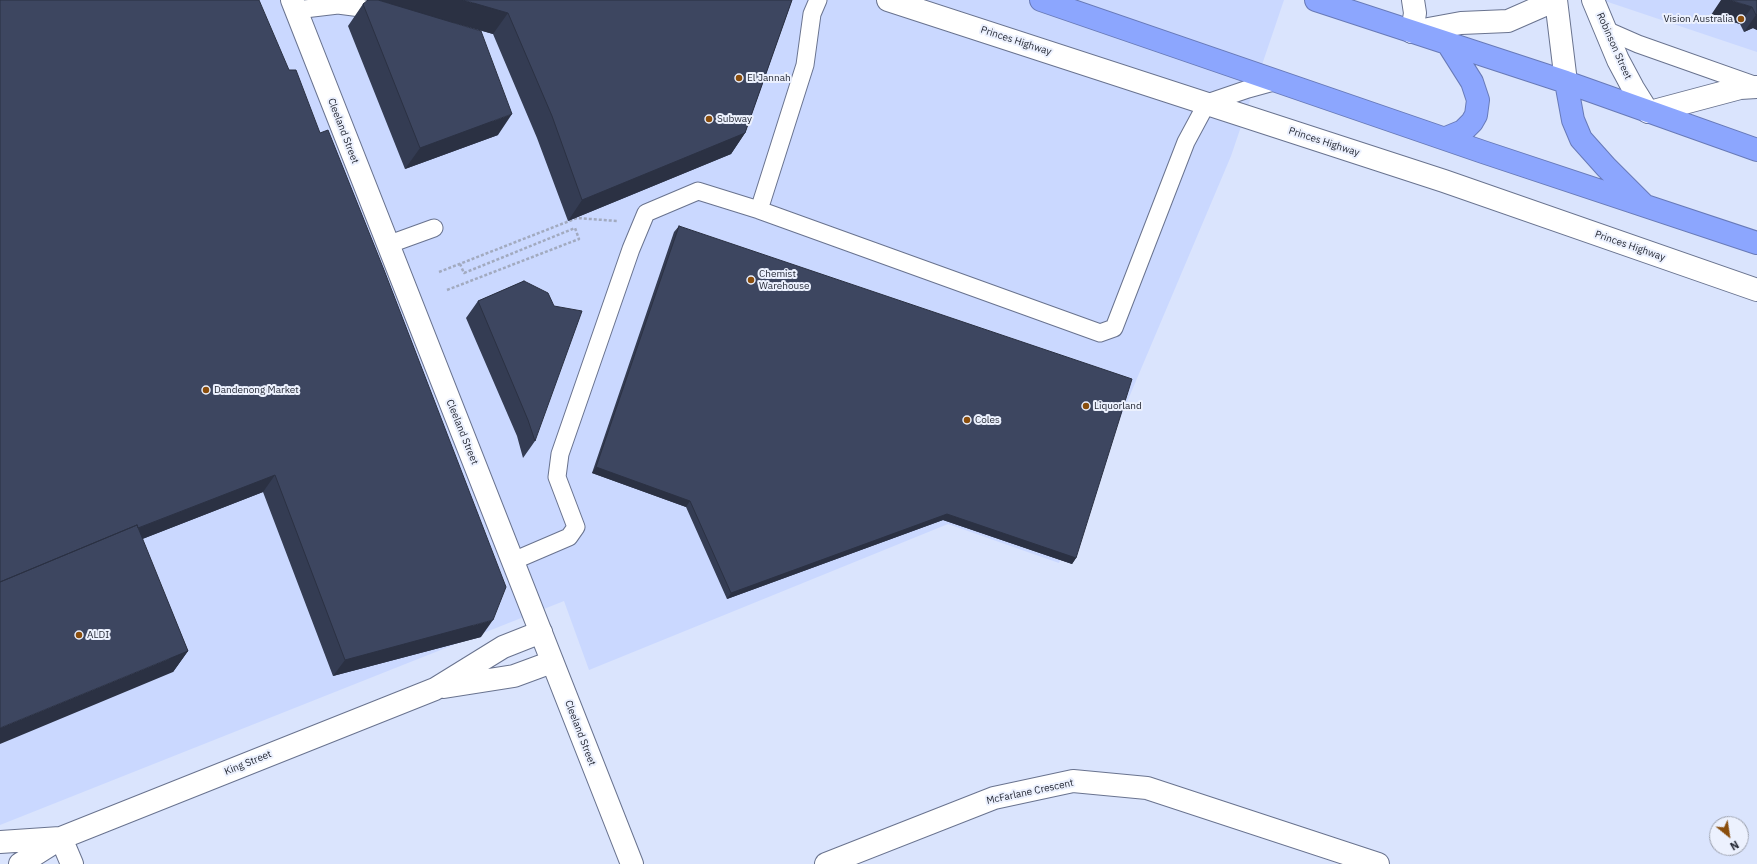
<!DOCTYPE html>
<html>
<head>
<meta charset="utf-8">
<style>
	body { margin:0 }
	#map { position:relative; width:1757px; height:864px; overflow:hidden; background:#dae4fd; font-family:"IBM Plex Sans",sans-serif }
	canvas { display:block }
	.north { position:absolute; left:1709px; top:816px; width:40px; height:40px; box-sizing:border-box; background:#ecf1fe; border:1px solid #9ca1ae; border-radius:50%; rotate:150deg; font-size:11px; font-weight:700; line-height:16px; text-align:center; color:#252935 }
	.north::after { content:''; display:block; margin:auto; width:14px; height:18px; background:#8a4e0d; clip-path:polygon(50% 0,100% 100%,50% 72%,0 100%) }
</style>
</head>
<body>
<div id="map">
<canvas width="1757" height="864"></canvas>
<div class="north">N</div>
</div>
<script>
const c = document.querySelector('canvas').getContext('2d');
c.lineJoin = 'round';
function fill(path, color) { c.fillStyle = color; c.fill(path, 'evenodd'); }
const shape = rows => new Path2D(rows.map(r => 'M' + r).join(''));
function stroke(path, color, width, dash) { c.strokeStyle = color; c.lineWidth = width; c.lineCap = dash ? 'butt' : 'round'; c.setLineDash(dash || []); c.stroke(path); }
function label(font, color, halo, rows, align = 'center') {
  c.font = font + ' "IBM Plex Sans",sans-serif'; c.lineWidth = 4; c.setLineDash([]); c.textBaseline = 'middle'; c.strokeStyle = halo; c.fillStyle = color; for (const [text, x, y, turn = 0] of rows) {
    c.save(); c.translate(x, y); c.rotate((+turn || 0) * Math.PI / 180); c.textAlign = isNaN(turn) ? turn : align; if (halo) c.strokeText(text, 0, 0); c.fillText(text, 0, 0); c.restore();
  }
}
fill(shape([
	[0,0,1284,0,1231,156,1059,563,948,524,589,670,564,601,0,825],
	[1602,0,1757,0,1757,52]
]), '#cad8ff');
const lane = shape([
	[296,10,338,5,361,8,382,14],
	[1606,30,1638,44,1757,86],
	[759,210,805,65,812,14,818,0],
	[387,245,434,228],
	[513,561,569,537,576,527,557,477,560,454,631,249,646,213,698,191,759,210,1100,333,1114,328,1186,142,1207,103,1248,89,1277,81]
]);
const street = shape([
	[888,0,1444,181,1757,290],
	[1412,32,1415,13,1413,0],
	[1650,112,1740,88,1757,87],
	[444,687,514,676,552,662],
	[61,838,72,864],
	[0,842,60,838],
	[20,864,61,838,435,689,503,647,541,632],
	[826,864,994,798,1073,781,1147,788,1378,864]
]);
const secondary = shape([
	[292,0,632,864],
	[1556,0,1566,82],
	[1593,0,1618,60,1633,88,1648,112],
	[1412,32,1461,23,1508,21,1556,0]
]);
const highway = shape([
	[1041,0,1483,152,1757,243],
	[1316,0,1566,82,1757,150],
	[1566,82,1573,120,1581,139,1606,167,1643,204],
	[1446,138,1463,131,1472,122,1476,115,1478,100,1472,82,1448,44]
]);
stroke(lane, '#69738f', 19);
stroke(street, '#69738f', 24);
stroke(secondary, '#69738f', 24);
stroke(highway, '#687ab8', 24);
stroke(shape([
	[439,272,577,218,617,221],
	[447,290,579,239,575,228,464,273,460,264]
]), '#a2aabf', 2.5, [3, 2]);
stroke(lane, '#fff', 17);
stroke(street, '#fff', 22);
stroke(secondary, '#fff', 22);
stroke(highway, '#8ca6fe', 22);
fill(shape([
	[0,0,481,637,333,676,263,492,142,539,188,651,173,672],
	[792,0,745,133,731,154,568,221,537,138,493,34,454,23,498,135,405,169,348,26,363,4],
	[1757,0,1757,30,1753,28,1744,32,1740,24,1711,15],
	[679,226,1076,558,1072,564,943,520,727,599,686,507,592,473,674,232],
	[524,281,535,441,523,458,517,436,466,318,478,301]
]), '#343c53');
fill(shape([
	[376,0,463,0,508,13,493,34],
	[1721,0,1730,0,1752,7,1740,24,1711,15],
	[1757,14,1757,30,1753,28,1744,32,1756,15],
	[512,114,498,135,405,169,420,148],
	[745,133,731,154,568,221,582,200],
	[596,467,690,501,686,507,592,473],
	[275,475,263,492,122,547,134,530],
	[947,514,1076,558,1072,564,943,520,727,599,731,593],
	[493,620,481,637,333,676,345,660],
	[188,651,173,672,0,744,0,728]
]), '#2b3143');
const building = shape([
	[0,0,259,0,289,70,296,70,320,133,328,130,384,270,506,587,493,620,345,660,275,475,138,528,137,525,0,582,0,0],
	[368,0,378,0,481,31,512,114,420,148,363,4,368,0],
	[463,0,792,0,745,133,582,200,552,116,508,13,463,0],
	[1730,0,1757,0,1757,14,1756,15,1752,7,1730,0],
	[679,226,1132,379,1076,558,947,514,731,593,690,501,596,467,679,226],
	[524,281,548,293,554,306,582,311,535,441,528,420,478,301,524,281],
	[137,525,188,651,0,728,0,582,137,525]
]);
fill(building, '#3d4660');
stroke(building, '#2b3143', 1);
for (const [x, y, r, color] of [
	[1741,19,4,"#8a4e0d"],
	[739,78,4,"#8a4e0d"],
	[709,119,4,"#8a4e0d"],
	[751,280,4,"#8a4e0d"],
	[206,390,4,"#8a4e0d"],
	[1086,406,4,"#8a4e0d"],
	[967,420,4,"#8a4e0d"],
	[79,635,4,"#8a4e0d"]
]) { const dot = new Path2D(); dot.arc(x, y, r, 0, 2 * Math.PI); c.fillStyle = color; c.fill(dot); stroke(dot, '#ecf1fe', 1.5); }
label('10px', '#252935', '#ecf1fe', [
	["Vision Australia",1733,19,"right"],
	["El Jannah",747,78],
	["Subway",717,119],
	["Chemist",759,274],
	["Warehouse",759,286],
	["Dandenong Market",214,390],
	["Liquorland",1094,406],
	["Coles",975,420],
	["ALDI",87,635]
], 'left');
label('10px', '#252935', '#ecf1fe', [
	["Princes Highway",1016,41,18],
	["Robinson Street",1614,46,66],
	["Cleeland Street",343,131,69],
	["Princes Highway",1324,142,18],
	["Princes Highway",1630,246,19],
	["Cleeland Street",462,432,68],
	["Cleeland Street",580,733,69],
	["King Street",248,763,-22],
	["McFarlane Crescent",1030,792,-12]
]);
</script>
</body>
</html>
